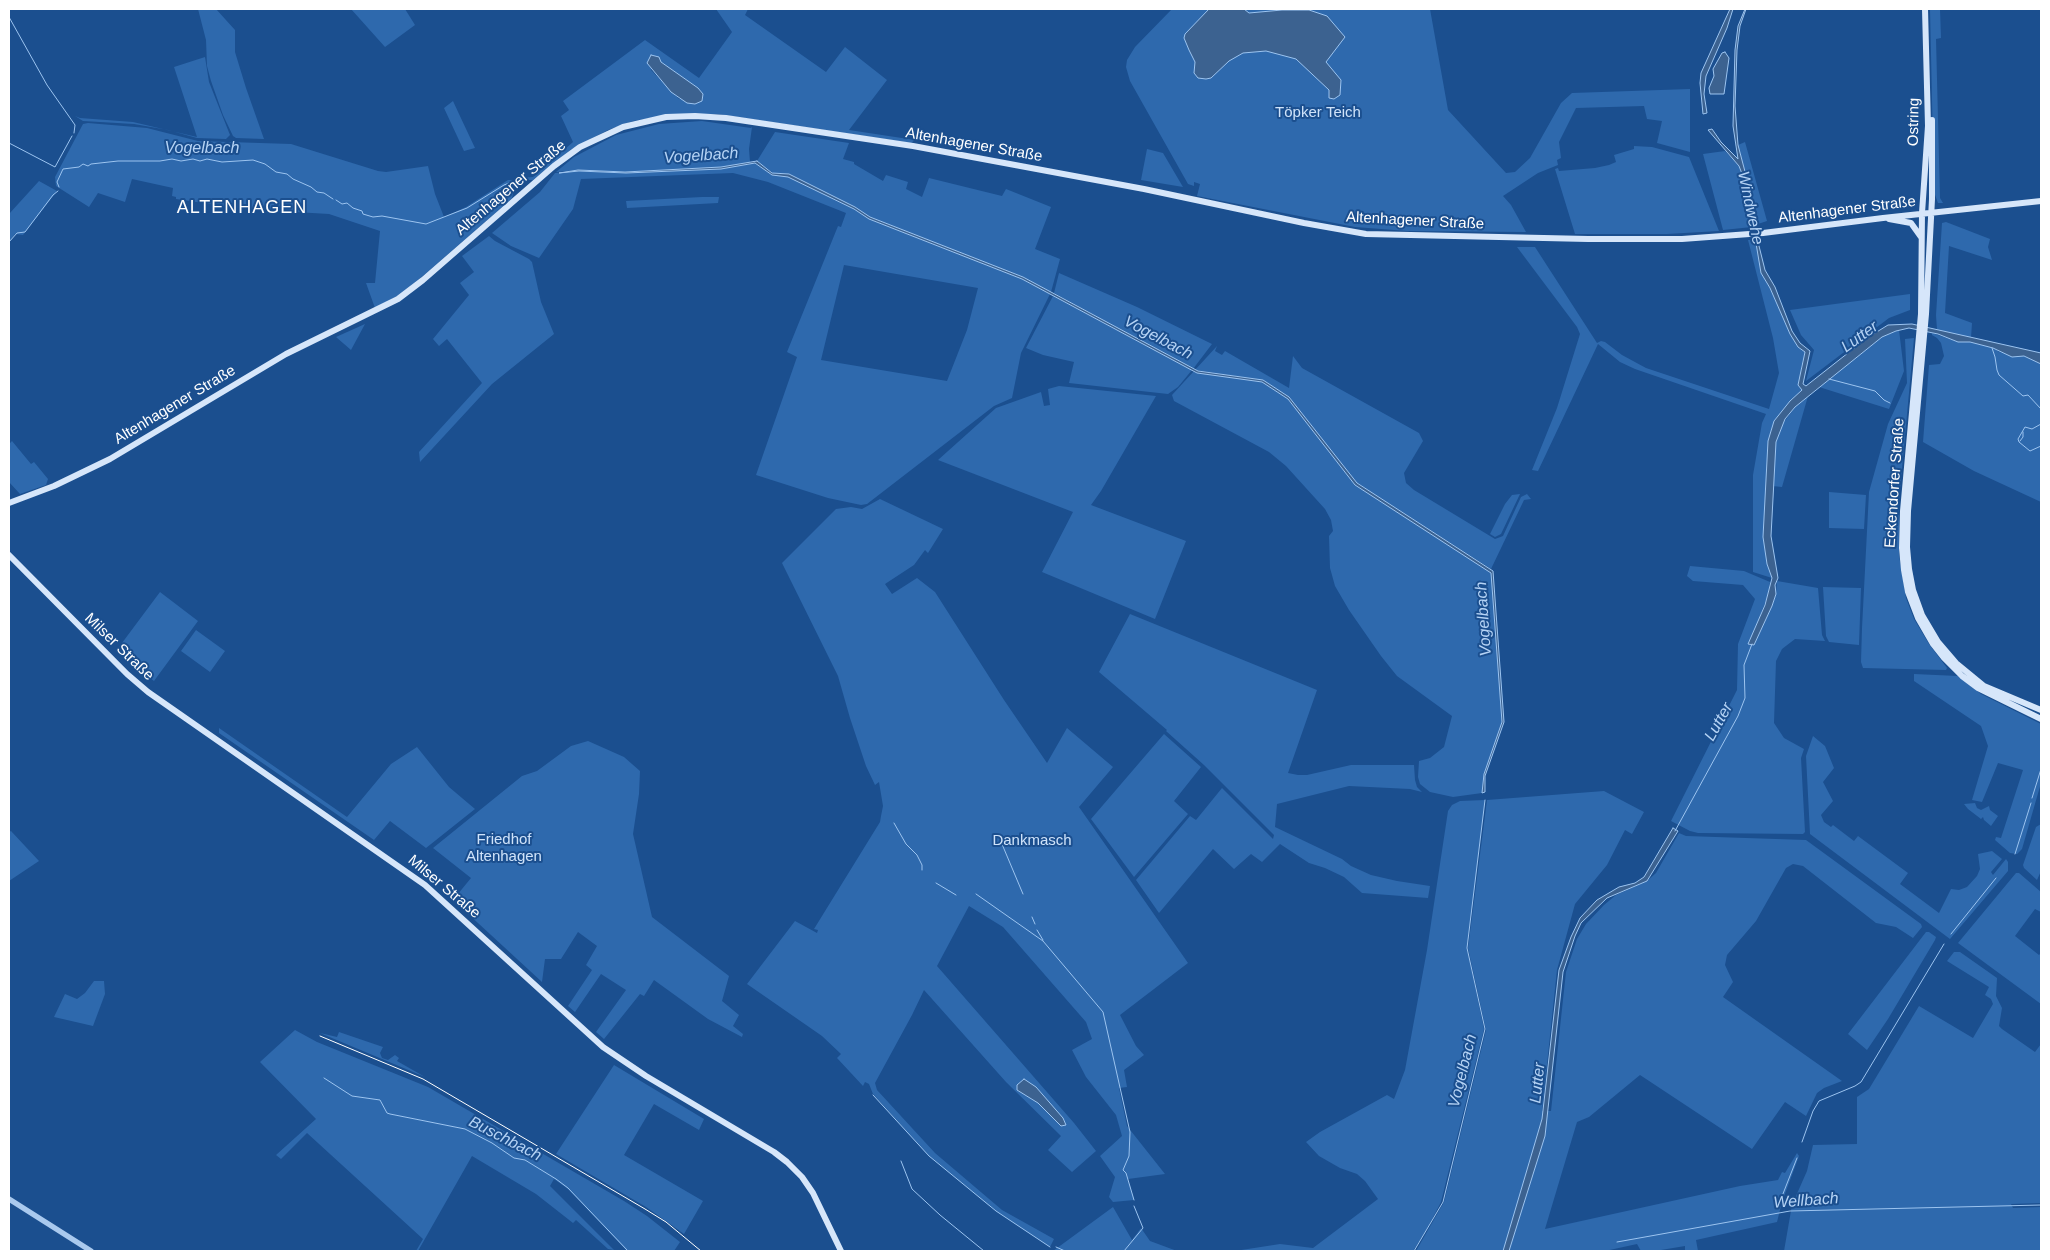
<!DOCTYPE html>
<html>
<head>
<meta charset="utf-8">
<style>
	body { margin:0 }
	#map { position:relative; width:2050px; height:1260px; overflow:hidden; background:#1b4f8f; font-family:Arial,sans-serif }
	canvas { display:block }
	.frame { position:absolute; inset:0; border:10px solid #fff; pointer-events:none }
</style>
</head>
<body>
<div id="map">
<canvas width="2050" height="1260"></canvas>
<div class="frame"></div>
</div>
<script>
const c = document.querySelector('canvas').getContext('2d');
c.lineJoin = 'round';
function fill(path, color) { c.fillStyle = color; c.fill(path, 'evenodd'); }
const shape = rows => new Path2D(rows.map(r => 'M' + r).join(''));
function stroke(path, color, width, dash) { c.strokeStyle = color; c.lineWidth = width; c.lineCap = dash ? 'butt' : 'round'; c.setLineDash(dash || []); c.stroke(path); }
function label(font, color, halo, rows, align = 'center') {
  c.font = font + ' Arial,sans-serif'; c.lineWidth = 4; c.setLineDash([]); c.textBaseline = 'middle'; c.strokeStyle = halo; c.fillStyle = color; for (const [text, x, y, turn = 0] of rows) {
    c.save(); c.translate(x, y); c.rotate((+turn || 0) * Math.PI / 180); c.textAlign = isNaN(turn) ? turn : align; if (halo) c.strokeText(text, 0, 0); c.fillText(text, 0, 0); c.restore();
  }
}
fill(shape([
	[198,9,216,9,235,30,235,52,246,88,264,139,236,138,233,136,223,115,211,81,207,66,206,40],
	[351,9,405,9,415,25,385,47],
	[716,9,748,9,745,15,826,72,845,47,887,80,849,130,915,140,911,143,718,114,676,114,633,121,608,130,572,149,533,180,527,180,521,178,533,177,573,142,561,116,569,110,563,101,645,40,699,78,732,32],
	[659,57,661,62,698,88,703,94,679,99,651,70],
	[1172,9,1430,9,1448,110,1506,173,1515,172,1530,158,1561,103,1572,93,1690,89,1690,152,1657,143,1662,121,1647,119,1644,106,1576,108,1559,142,1561,158,1557,160,1558,165,1538,173,1503,196,1511,205,1526,232,1407,231,1355,227,1197,196,1200,184,1194,182,1194,186,1188,184,1130,81,1126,67,1127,60,1135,47],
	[1930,9,1940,9,1941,38,1936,39,1940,198,1943,203,1938,203,1934,192],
	[205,57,209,82,230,135,226,139,197,138,168,130,134,124,83,121,75,116,80,118,133,122,197,137,174,67],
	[453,101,459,114,475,148,464,151,444,108],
	[702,121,751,128,752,127,749,149,750,162,721,167,663,171,605,172,578,170,556,172,574,157,616,135,659,124],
	[88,123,147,128,198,141,291,144,378,171,386,172,428,166,435,194,444,217,466,207,508,180,512,180,514,190,512,198,509,201,431,269,401,294,375,308,366,283,375,283,380,231,329,214,244,209,176,199,176,197,172,196,173,188,132,179,125,202,98,193,89,207,56,186,55,177,83,124],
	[775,132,849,143,843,159,854,162,854,164,883,181,886,175,908,182,906,189,922,197,929,178,1002,196,1006,189,1051,207,1035,249,1060,259,1051,292,1023,277,870,217,855,207,789,174,773,173,757,161],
	[1745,142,1767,221,1755,225,1748,183,1738,145],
	[1634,146,1652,147,1689,157,1719,231,1667,234,1575,234,1555,169,1558,168,1559,171,1595,168,1609,165,1616,162,1614,155,1634,149],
	[1147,149,1163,153,1183,187,1141,180],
	[1725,151,1739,166,1746,184,1752,227,1723,230,1703,154],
	[755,163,772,175,788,177,854,209,869,219,1022,279,1050,294,1021,353,1012,398,994,406,867,504,861,505,828,498,756,475,797,357,787,352,838,226,841,227,846,213,768,182,733,173,581,179,573,209,539,258,511,246,492,233,540,192,555,173,579,171,626,173,721,169],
	[844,265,978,288,967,330,947,381,821,360],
	[39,181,57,191,23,235,15,234,9,243,9,214],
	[702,197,719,197,718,203,627,208,626,201],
	[1946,222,1990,239,1988,247,1992,260,1949,246,1945,313,1972,323,1971,338,1937,330,1936,315,1942,223],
	[489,236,495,241,529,259,532,262,541,302,554,334,492,384,420,462,419,452,482,383,447,339,439,346,433,339,469,295,460,283,474,272,462,256],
	[1748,240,1755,240,1758,251,1761,273,1770,288,1790,334,1805,352,1801,368,1802,390,1790,401,1774,421,1768,441,1763,537,1767,564,1772,578,1753,572,1753,475,1762,423,1766,414,1635,369,1620,362,1598,344,1538,471,1532,470,1557,408,1580,334,1577,327,1517,247,1535,247,1597,343,1601,341,1605,342,1622,355,1646,368,1769,409,1779,373,1773,338],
	[1059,273,1137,307,1212,344,1193,369,1054,293],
	[1910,294,1910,310,1889,318,1806,381,1814,350,1801,335,1790,310],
	[1053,296,1192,370,1178,387,1168,394,1069,383,1074,362,1043,355,1026,348],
	[365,324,351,350,336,337],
	[1899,330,1904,371,1889,409,1819,387,1882,337],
	[1932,333,1958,342,1970,342,1994,348,1999,352,2024,356,2041,364,2041,502,1974,471,1923,442,1929,365,1940,364,1944,356,1941,343,1937,338,1932,335],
	[1914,338,1899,502,1899,555,1906,598,1914,619,1929,644,1947,668,1946,670,1863,668,1861,662,1862,628,1869,492,1888,424,1907,383,1905,339],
	[1217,346,1215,351,1222,355,1225,351,1289,388,1293,356,1302,368,1419,433,1423,441,1404,473,1406,483,1414,490,1495,539,1503,536,1521,497,1527,494,1531,499,1524,500,1491,569,1357,483,1289,397,1263,380,1195,370],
	[1194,371,1262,382,1288,399,1355,485,1491,572,1502,722,1484,774,1482,793,1453,797,1430,792,1420,784,1418,777,1419,761,1430,758,1444,747,1452,716,1397,676,1381,656,1349,610,1335,586,1330,568,1329,536,1333,531,1331,520,1325,509,1286,466,1269,452,1174,401,1172,395],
	[1059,386,1156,396,1101,491,1091,505,1186,541,1155,619,1042,572,1073,512,938,460,996,408,1041,392,1044,406,1050,405,1048,389],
	[1808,396,1782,487,1772,486,1776,442,1780,427,1795,407],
	[12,441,31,464,34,462,48,479,46,485,20,494,9,482,9,444],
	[1829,492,1866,495,1864,529,1829,528],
	[1520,494,1501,534,1495,537,1490,534,1505,504,1512,495],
	[880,499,943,529,928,553,925,550,914,565,885,584,892,594,917,578,935,592,1004,700,1047,763,1067,728,1113,767,1079,807,1188,963,1120,1015,1136,1046,1144,1055,1124,1070,1127,1087,1119,1088,1127,1126,1165,1174,1128,1179,1134,1200,1113,1202,1109,1197,1115,1177,1100,1156,1122,1136,1116,1115,1086,1077,1072,1050,1092,1039,1086,1022,1003,927,969,906,937,966,1074,1123,1096,1151,1072,1172,1048,1150,1061,1136,1006,1082,924,990,912,1015,875,1083,877,1090,935,1153,1002,1210,1054,1239,1050,1247,996,1211,929,1156,873,1094,869,1084,865,1082,863,1086,837,1058,841,1054,822,1036,747,984,795,921,817,933,818,930,814,929,880,822,881,816,883,806,879,782,875,785,866,766,850,718,838,676,782,563,836,509,851,507,862,509],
	[1690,566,1744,571,1770,582,1769,592,1760,616,1754,645,1772,606,1776,594,1777,581,1818,588,1822,635,1825,641,1795,639,1782,649,1776,661,1774,723,1784,738,1804,749,1801,758,1805,832,1803,834,1698,833,1690,831,1671,821,1737,690,1738,644,1755,599,1743,585,1693,581,1687,576],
	[1823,587,1861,588,1859,645,1829,642,1826,636],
	[160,592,198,621,154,681,116,651],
	[1130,614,1317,690,1288,773,1298,775,1307,775,1351,765,1414,765,1415,780,1417,787,1422,792,1410,789,1349,786,1277,804,1275,827,1342,859,1351,866,1371,875,1397,881,1430,886,1428,898,1362,893,1344,877,1325,868,1309,863,1280,844,1262,862,1251,854,1234,869,1213,849,1159,913,1136,880,1190,816,1196,820,1222,788,1273,839,1274,835,1204,765,1166,731,1167,730,1099,672],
	[196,630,225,651,210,672,181,651],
	[1914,674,1958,676,1981,694,2041,724,2041,783,2022,849,2017,854,2010,853,1995,840,1996,837,2001,838,2023,770,1998,763,1982,802,1972,800,1988,746,1981,726,1914,681],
	[219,728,347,817,391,764,417,747,449,787,475,809,426,848,390,821,374,840,219,733],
	[1164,734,1201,767,1174,801,1188,814,1134,877,1091,819],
	[1813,736,1825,746,1834,768,1823,782,1833,801,1821,815,1824,822,1831,827,1833,825,1854,841,1858,836,1908,873,1900,884,1939,913,1951,889,1959,890,1967,887,1977,876,1980,869,1978,854,1992,851,2002,859,1991,872,1993,875,2006,859,2008,862,2008,871,1950,939,1810,834,1806,756],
	[588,741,624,757,640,771,639,794,633,834,652,917,729,976,722,1001,739,1015,733,1026,743,1034,742,1037,708,1019,654,980,644,996,640,994,604,1039,596,1032,626,990,601,974,575,1012,568,1006,592,970,586,965,597,946,578,932,561,959,545,959,542,982,453,900,471,878,433,848,522,776,537,771,571,746],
	[1604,791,1644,812,1632,834,1625,830,1607,865,1575,904,1557,970,1542,1111,1551,1111,1566,972,1577,939,1586,924,1604,905,1616,895,1647,881,1656,873,1679,833,1686,836,1806,840,1921,924,1922,927,1913,938,1896,927,1876,923,1803,866,1793,864,1786,868,1756,921,1727,955,1725,965,1733,982,1723,997,1842,1081,1824,1088,1817,1093,1806,1116,1785,1102,1752,1149,1640,1075,1589,1117,1577,1122,1545,1229,1740,1186,1778,1180,1782,1172,1785,1173,1797,1153,1799,1156,1782,1202,1777,1222,1696,1240,1698,1251,1685,1251,1685,1246,1655,1251,1641,1251,1637,1244,1605,1251,1416,1251,1444,1202,1486,1030,1468,948,1487,800],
	[1485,800,1467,948,1484,1029,1441,1202,1427,1229,1413,1251,1235,1251,1280,1244,1313,1248,1378,1199,1365,1181,1357,1174,1340,1168,1319,1156,1306,1142,1320,1132,1387,1095,1394,1099,1405,1070,1427,950,1448,811,1452,805,1460,801],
	[1975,803,1977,808,1981,810,1989,806,1990,810,1998,816,1991,826,1984,820,1983,817,1981,819,1968,809,1964,804],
	[2041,824,2041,871,2037,880,2024,868,2023,865,2036,827],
	[11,831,39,861,9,881,9,832],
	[2016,873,2019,873,2041,892,2041,912,2035,909,2015,936,2039,955,2041,953,2041,1004,1958,943],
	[1926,932,1929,932,1936,937,1935,940,1888,1019,1867,1050,1848,1034],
	[1954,952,1960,952,1997,978,1996,996,2002,1008,1999,1026,2002,1029,2035,1052,2041,1044,2041,1203,2011,1204,2013,1208,2041,1207,2041,1251,1784,1251,1792,1205,1807,1171,1813,1145,1857,1144,1857,1097,1869,1089,1919,1006,1973,1038,1993,1004,1991,999,1985,995,1989,987,1947,961],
	[94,981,104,981,105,994,93,1026,54,1017,65,994,77,999,85,993],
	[295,1030,317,1042,428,1087,624,1201,647,1216,680,1242,674,1251,627,1251,568,1189,554,1179,550,1186,614,1250,608,1249,576,1220,573,1223,536,1194,472,1156,418,1251,416,1251,423,1239,307,1133,281,1159,276,1155,316,1119,260,1062],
	[339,1032,383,1047,380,1053,382,1058,388,1060,395,1055,399,1058,397,1061,425,1077,320,1033,337,1037],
	[614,1065,704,1119,699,1130,654,1104,624,1155,703,1201,684,1234,646,1207,556,1154],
	[1113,1207,1132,1240,1141,1228,1150,1241,1177,1251,1053,1251]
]), '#2e69ad');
const water = shape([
	[1209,9,1244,9,1249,13,1282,10,1309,10,1327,16,1345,37,1326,62,1341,80,1340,95,1334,99,1329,98,1329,90,1296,59,1266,51,1243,53,1229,61,1211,78,1206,79,1198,78,1194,73,1195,62,1189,50,1184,38,1185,34,1209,9],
	[1730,9,1733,9,1727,28,1706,76,1704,94,1707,113,1703,114,1700,83,1701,73,1730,9],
	[1745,9,1746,9,1740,26,1737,50,1735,106,1738,145,1748,183,1755,230,1765,270,1775,287,1792,331,1800,343,1810,351,1803,384,1806,386,1867,338,1888,325,1912,324,2041,353,2041,364,2024,356,2012,357,1993,348,1970,342,1958,342,1938,334,1909,328,1896,331,1882,337,1795,407,1785,419,1776,442,1771,536,1778,578,1775,585,1776,594,1772,606,1754,645,1748,644,1765,605,1772,578,1767,564,1763,537,1768,441,1774,421,1790,401,1802,390,1798,385,1805,352,1798,347,1790,334,1770,288,1761,273,1746,184,1739,166,1708,130,1712,129,1721,142,1738,159,1733,126,1735,50,1738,26,1745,9],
	[1725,52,1729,58,1724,94,1710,94,1709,88,1714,76,1713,69,1722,53,1725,52],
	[651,55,659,57,661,62,698,88,703,94,702,101,695,104,687,103,671,92,647,63,651,55],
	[757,161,772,173,789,174,855,207,870,217,1023,277,1198,371,1263,380,1289,397,1357,483,1493,571,1504,722,1485,776,1485,792,1482,793,1484,774,1502,722,1491,573,1355,485,1288,399,1262,382,1197,373,1022,279,869,219,854,209,788,177,772,175,755,163,721,169,626,173,579,171,559,173,578,170,625,172,721,167,757,161],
	[1673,828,1678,831,1647,881,1607,898,1581,923,1575,936,1563,972,1545,1136,1509,1251,1503,1251,1542,1119,1559,970,1571,937,1580,918,1597,900,1619,887,1635,883,1644,877,1673,828],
	[1024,1079,1036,1087,1063,1118,1066,1125,1061,1126,1038,1103,1017,1090,1017,1085,1024,1079]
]);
fill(water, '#3c6290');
stroke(water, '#9cc4f0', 1);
stroke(shape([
	[9,17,47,85,75,125,74,133],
	[9,143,55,167,72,136],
	[59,187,57,182,63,169,79,167,83,164,88,166,91,164,118,161,160,161,172,159,181,161,193,159,200,161,207,159,222,162,253,160,265,164,276,172,287,174,293,179,311,187,317,192,324,193,333,199],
	[336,200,342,204,347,203,353,208,362,211,363,214,373,217,382,216,426,224,467,208,504,185,512,182],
	[9,242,17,233,25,232,53,195,58,191],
	[1992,348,1995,357,1997,370,1999,375,2023,396,2028,395,2041,409],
	[1829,379,1875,391,1884,400,1890,403],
	[2041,424,2032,429,2025,427,2018,439,2019,442,2030,451,2041,446],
	[2020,441,2023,437,2023,432],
	[2032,798,2041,769],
	[894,823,906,844,917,855,922,865,922,870],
	[1675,831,1738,716,1745,698,1744,665,1752,644],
	[999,837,1023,894],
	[2015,854,2031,803],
	[936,883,956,895],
	[976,894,1043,941,1103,1012,1130,1132,1129,1156,1123,1170,1126,1173,1134,1200],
	[1032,917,1035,924],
	[1037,930,1043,940],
	[1951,934,1996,878],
	[324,1078,352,1096,380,1100,387,1113,390,1114,465,1129,492,1143,514,1158,525,1160,556,1179,568,1188,628,1251],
	[873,1095,929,1156,996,1211,1050,1247],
	[1802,1142,1813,1111,1819,1101,1855,1086,1861,1082,1944,944],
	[901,1161,912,1189,940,1215,984,1251],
	[1779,1204,1797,1158],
	[1617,1242,1790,1211,2041,1205],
	[1056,1247,1065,1251],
	[996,1251,1002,1251],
	[1124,1251,1143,1228,1134,1206],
	[1414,1251,1443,1202,1485,1029,1467,948,1485,800]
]), '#9cc4f0', 1);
stroke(shape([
	[9,1199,91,1251]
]), '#a9c9ee', 5.5);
stroke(shape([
	[1925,9,1928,126,1922,213,1921,314,1903,511,1902,548,1904,570,1908,592,1918,618,1933,644,1944,658,1962,676,1978,688,2041,719],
	[1932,120,1932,199,1926,314,1908,511,1907,547,1909,569,1913,590,1922,615,1938,642,1956,663,1984,686,2041,710],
	[1889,219,1911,223,1921,237],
	[9,503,54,486,110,459,286,354,398,299,423,280,554,166,580,147,623,127,666,117,695,116,726,118,913,146,1144,189,1304,223,1366,234,1588,239,1682,239,1763,233,1883,218,2041,201],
	[9,555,127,674,148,692,425,885,603,1047,646,1076,774,1152,787,1162,802,1177,813,1193,841,1251]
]), '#d6e6fa', 6);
stroke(shape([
	[320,1036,423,1079,645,1209,666,1222,701,1251]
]), '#fff', 1);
label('15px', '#cfe3fa', '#1b4f8f', [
	["Töpker Teich",1318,113],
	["Friedhof",504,840],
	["Altenhagen",504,857],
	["Dankmasch",1032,841]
]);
label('15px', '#fff', '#1b4f8f', [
	["Ostring",1914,122,-89],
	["Altenhagener Straße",974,145,10],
	["Altenhagener Straße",511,188,-40],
	["Altenhagener Straße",1847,210,-7],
	["Altenhagener Straße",1415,221,3],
	["Altenhagener Straße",175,405,-31],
	["Eckendorfer Straße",1895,483,-86],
	["Milser Straße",119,647,44],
	["Milser Straße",444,887,40]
]);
label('italic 16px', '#b5d3f5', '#1b4f8f', [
	["Vogelbach",202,149],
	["Vogelbach",701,156,-4],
	["Windwehe",1750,208,78],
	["Lutter",1860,337,-36],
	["Vogelbach",1158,338,28],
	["Vogelbach",1484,619,-94],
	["Lutter",1719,722,-61],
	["Vogelbach",1463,1071,-76],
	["Lutter",1538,1083,-84],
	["Buschbach",505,1139,27],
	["Wellbach",1806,1201,-4]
]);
c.letterSpacing = '1px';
label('18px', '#fff', '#1b4f8f', [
	["ALTENHAGEN",242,208]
]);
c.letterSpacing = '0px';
</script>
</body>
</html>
